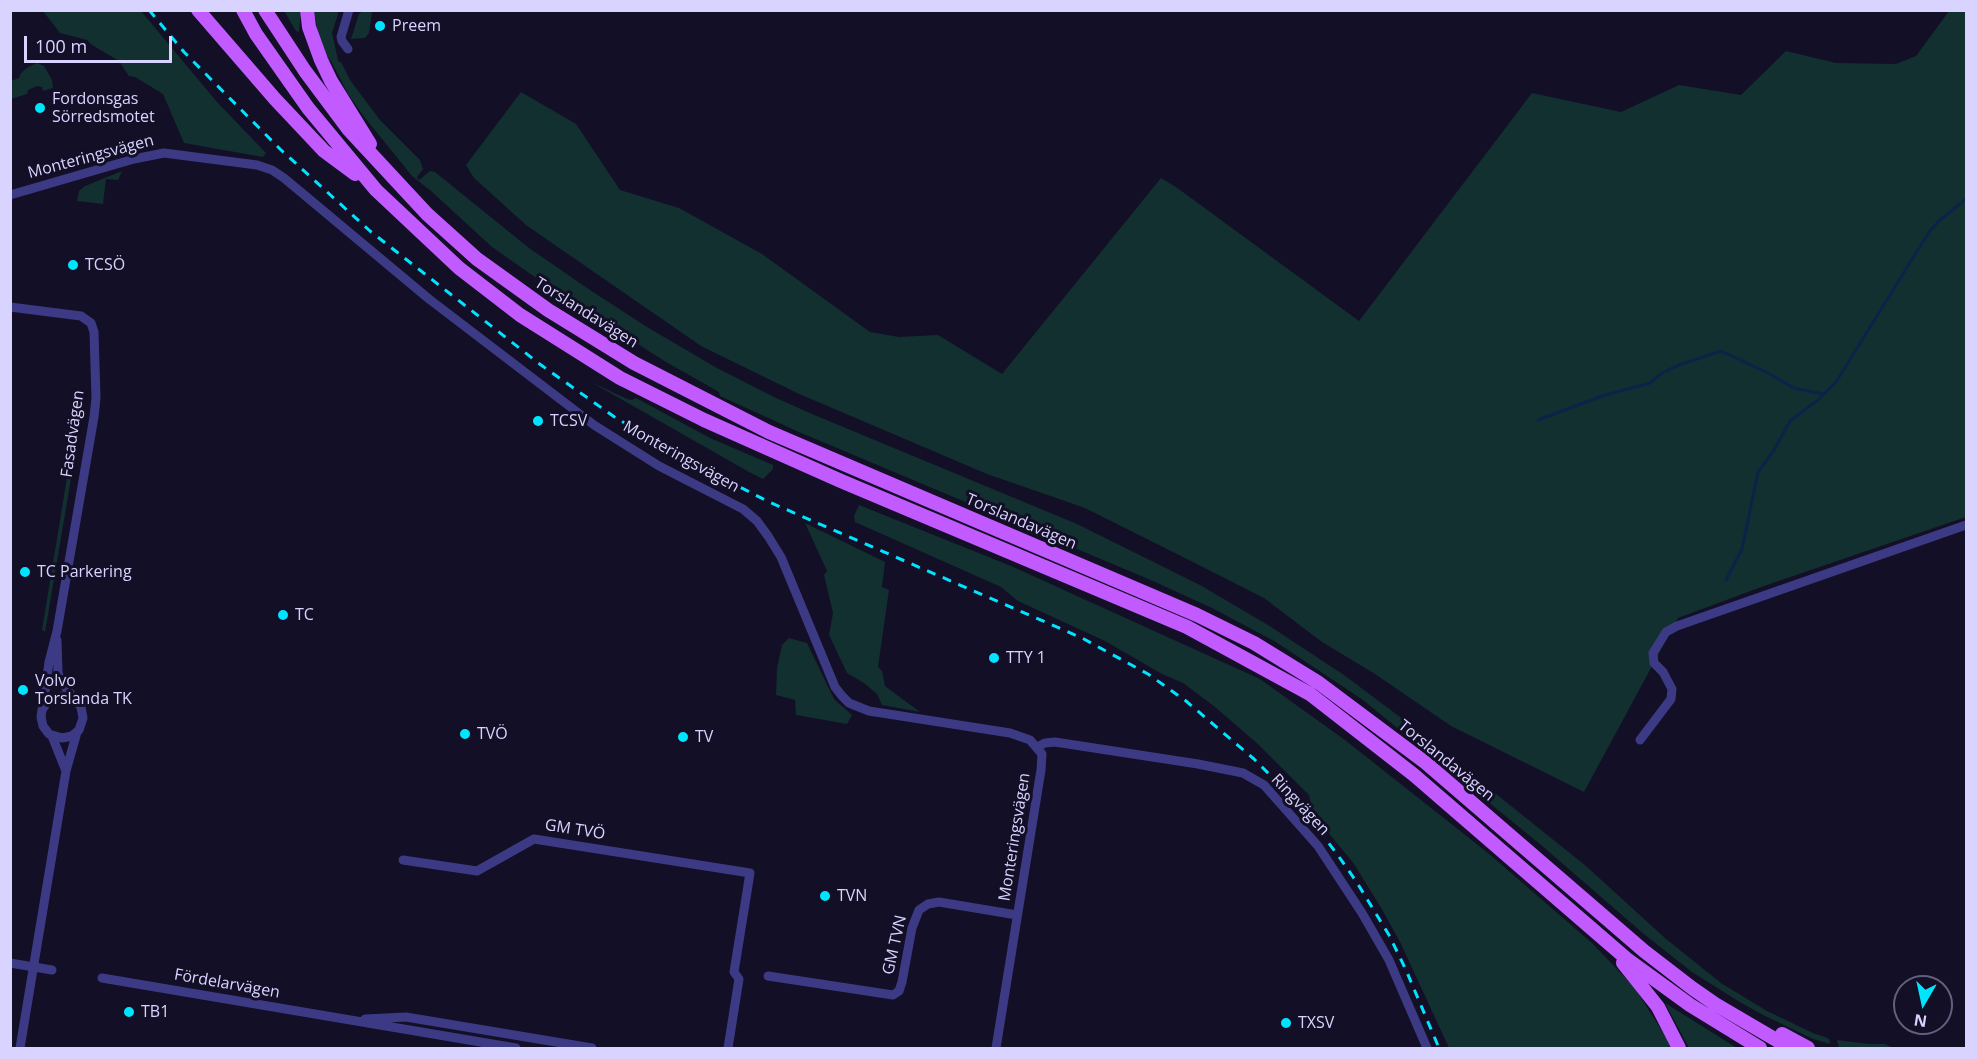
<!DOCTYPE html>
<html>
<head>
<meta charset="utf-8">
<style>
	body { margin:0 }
	#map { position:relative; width:1977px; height:1059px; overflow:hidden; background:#130f26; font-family:"Open Sans",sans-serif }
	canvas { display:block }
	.frame { position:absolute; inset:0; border:12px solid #d9d4ff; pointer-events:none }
	.north { position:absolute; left:1893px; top:975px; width:60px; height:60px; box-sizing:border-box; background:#130f26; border:2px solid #625e7d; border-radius:50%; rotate:189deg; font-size:16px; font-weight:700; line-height:24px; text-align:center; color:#d9d4ff }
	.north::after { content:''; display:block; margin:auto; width:21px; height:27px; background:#00e5ff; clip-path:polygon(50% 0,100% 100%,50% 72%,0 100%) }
	.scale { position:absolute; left:24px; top:36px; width:148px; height:27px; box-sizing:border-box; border:3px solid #d9d4ff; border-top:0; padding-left:8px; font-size:18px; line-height:21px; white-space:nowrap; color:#d9d4ff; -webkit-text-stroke:4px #130f26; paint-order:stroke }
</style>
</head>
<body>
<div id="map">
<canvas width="1977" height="1059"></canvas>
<div class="frame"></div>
<div class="north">N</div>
<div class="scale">100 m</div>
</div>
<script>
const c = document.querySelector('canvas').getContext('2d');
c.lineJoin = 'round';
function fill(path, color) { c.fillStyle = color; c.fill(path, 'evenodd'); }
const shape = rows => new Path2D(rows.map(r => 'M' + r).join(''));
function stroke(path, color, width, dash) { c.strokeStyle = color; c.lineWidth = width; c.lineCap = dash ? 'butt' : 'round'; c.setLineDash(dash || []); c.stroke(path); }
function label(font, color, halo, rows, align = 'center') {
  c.font = font + ' "Open Sans",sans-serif'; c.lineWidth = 6; c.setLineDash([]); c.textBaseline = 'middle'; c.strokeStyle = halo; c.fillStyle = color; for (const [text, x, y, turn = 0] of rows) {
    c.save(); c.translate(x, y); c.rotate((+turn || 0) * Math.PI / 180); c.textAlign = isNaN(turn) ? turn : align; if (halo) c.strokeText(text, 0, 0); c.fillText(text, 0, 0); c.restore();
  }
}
fill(shape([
	[364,10,370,11,372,13,369,33,365,38,351,39,359,14],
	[43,11,141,11,217,102,266,153,263,157,184,143,163,94,135,77,129,76,119,61,92,45,87,40,60,33],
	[284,11,301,11,299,32,296,31],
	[314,11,339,11,332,33,338,60,339,62,341,62,350,80,380,120,420,160,423,169,417,177,419,180,430,171,435,172,529,248,590,290,647,327,717,368,774,397,812,414,1077,524,1200,585,1268,625,1344,675,1400,717,1586,866,1665,938,1721,983,1767,1011,1813,1033,1825,1037,1829,1039,1830,1044,1813,1039,1763,1015,1738,1001,1692,972,1645,935,1541,845,1363,700,1276,642,1212,608,1153,581,799,432,720,396,719,392,666,362,552,289,492,247,431,191,412,176,365,118,348,94,331,61,325,55,318,32],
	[1949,11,1966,11,1966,517,1764,586,1678,618,1584,792,1451,726,1375,674,1322,642,1264,598,1179,555,1085,508,987,474,797,393,701,346,526,225,474,178,466,165,521,92,576,124,620,190,679,208,762,254,870,332,899,337,938,335,1002,374,1161,178,1176,187,1359,321,1532,93,1621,112,1679,85,1741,95,1786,51,1836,63,1896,64,1916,56],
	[37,63,44,66,52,80,53,88,43,91,42,87,37,86,28,90,27,94,11,99,11,81,19,78,21,73,28,67],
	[122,171,118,180,106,179,103,204,77,201,79,191,85,186],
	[591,382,627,399,632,400,636,398,710,438,773,465,773,469,763,479,749,472],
	[82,400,84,402,45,632,42,630,72,447,80,401],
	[859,505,1011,566,1260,679,1345,740,1488,853,1592,943,1635,988,1667,1039,1671,1048,1449,1048,1401,944,1383,911,1354,864,1313,814,1309,795,1259,745,1215,707,1183,683,1162,674,1105,641,1018,601,1001,587,855,522,854,516],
	[805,523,885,562,882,587,889,590,878,667,882,671,885,686,920,712,882,705,877,694,864,683,847,673,829,635,833,613,824,575,827,571],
	[789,638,807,643,834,699,852,715,847,724,796,715,795,700,776,695,777,668,782,645],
	[1665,1003,1737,1048,1689,1048],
	[1837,1040,1869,1044,1885,1044,1893,1048,1839,1048]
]), '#12302f');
stroke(shape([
	[1538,420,1605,395,1650,383,1662,373,1679,365,1721,351,1770,374,1794,388,1823,394],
	[1726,580,1742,549,1758,472,1774,450,1790,421,1819,399,1836,382,1929,232,1939,221,1966,199]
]), '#0c2248', 3);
stroke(shape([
	[348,49,342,41,341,37,349,10],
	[10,195,134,159,164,153,257,165,272,170,284,178,429,299,594,425,659,466,743,509,757,521,768,536,781,557,835,687,842,696,849,703,869,711,1010,733,1030,740,1042,754,1041,770,996,1048],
	[10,307,81,316,91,323,94,332,96,398,94,417,57,631,49,662,43,707],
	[57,640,58,673,63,684,81,707,83,718,79,730,72,736,62,738,49,734,43,726,41,717,42,710,47,702,52,698,62,696,71,698,77,701],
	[52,736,66,771],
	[1640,740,1671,699,1672,689,1663,672,1654,663,1653,653,1666,632,1677,626,1966,525],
	[1037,747,1045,743,1055,742,1198,764,1243,773,1264,785,1318,846,1362,913,1389,960,1427,1048],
	[403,860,477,871,534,839,750,873,734,972,739,979,728,1048],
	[10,963,52,970],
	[768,976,893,995,899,991,902,982,912,928,919,910,928,904,939,902,1017,915],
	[102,978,516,1048],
	[365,1019,406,1017,592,1048],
	[20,1048,66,771,77,732]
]), '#3d3a85', 9);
stroke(shape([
	[198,10,275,99,324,151,355,174],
	[243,10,256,34,308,108,376,190,459,268,520,315,620,378,704,420,841,481,1187,627,1310,694,1414,775,1628,960,1690,1005,1760,1048],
	[265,10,305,71,349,130,427,214,477,259,548,310,634,363,769,432,1197,615,1254,643,1319,683,1426,763,1644,951,1692,988,1715,1004,1790,1048],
	[307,10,309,27,321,60,331,81,370,144],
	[1623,963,1658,1007,1679,1048],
	[1782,1034,1808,1048]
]), '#c25bff', 14);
stroke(shape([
	[149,10,184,52,280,149,370,231,541,365,616,418,701,467,769,502,1082,638,1148,674,1186,701,1254,759,1276,781,1311,820,1337,854,1356,881,1389,935,1406,970,1439,1048]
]), '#00e5ff', 3, [9, 8]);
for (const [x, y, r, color] of [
	[380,26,6,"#00e5ff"],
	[40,108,6,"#00e5ff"],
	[73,265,6,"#00e5ff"],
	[538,421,6,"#00e5ff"],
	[25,572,6,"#00e5ff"],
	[283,615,6,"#00e5ff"],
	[994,658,6,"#00e5ff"],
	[23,690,6,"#00e5ff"],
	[465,734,6,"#00e5ff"],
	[683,737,6,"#00e5ff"],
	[825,896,6,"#00e5ff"],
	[129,1012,6,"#00e5ff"],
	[1286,1023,6,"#00e5ff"]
]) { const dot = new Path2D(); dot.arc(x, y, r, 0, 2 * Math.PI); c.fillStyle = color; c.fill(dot); stroke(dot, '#130f26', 2); }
label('16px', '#d9d4ff', '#130f26', [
	["Preem",392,26],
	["Fordonsgas",52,99],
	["Sörredsmotet",52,117],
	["TCSÖ",85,265],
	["TCSV",550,421],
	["TC Parkering",37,572],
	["TC",295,615],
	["TTY 1",1006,658],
	["Volvo",35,681],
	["Torslanda TK",35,699],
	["TVÖ",477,734],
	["TV",695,737],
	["TVN",837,896],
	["TB1",141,1012],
	["TXSV",1298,1023]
], 'left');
label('16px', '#d9d4ff', '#130f26', [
	["Monteringsvägen",91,157,-15],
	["Torslandavägen",586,313,32],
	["Fasadvägen",73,434,-82],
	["Monteringsvägen",681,457,29],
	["Torslandavägen",1021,522,23],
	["Torslandavägen",1446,761,39],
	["Ringvägen",1300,805,47],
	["GM TVÖ",575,830,9],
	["Monteringsvägen",1015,837,-81],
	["GM TVN",895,945,-77],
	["Fördelarvägen",227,984,10]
]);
</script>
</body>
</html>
